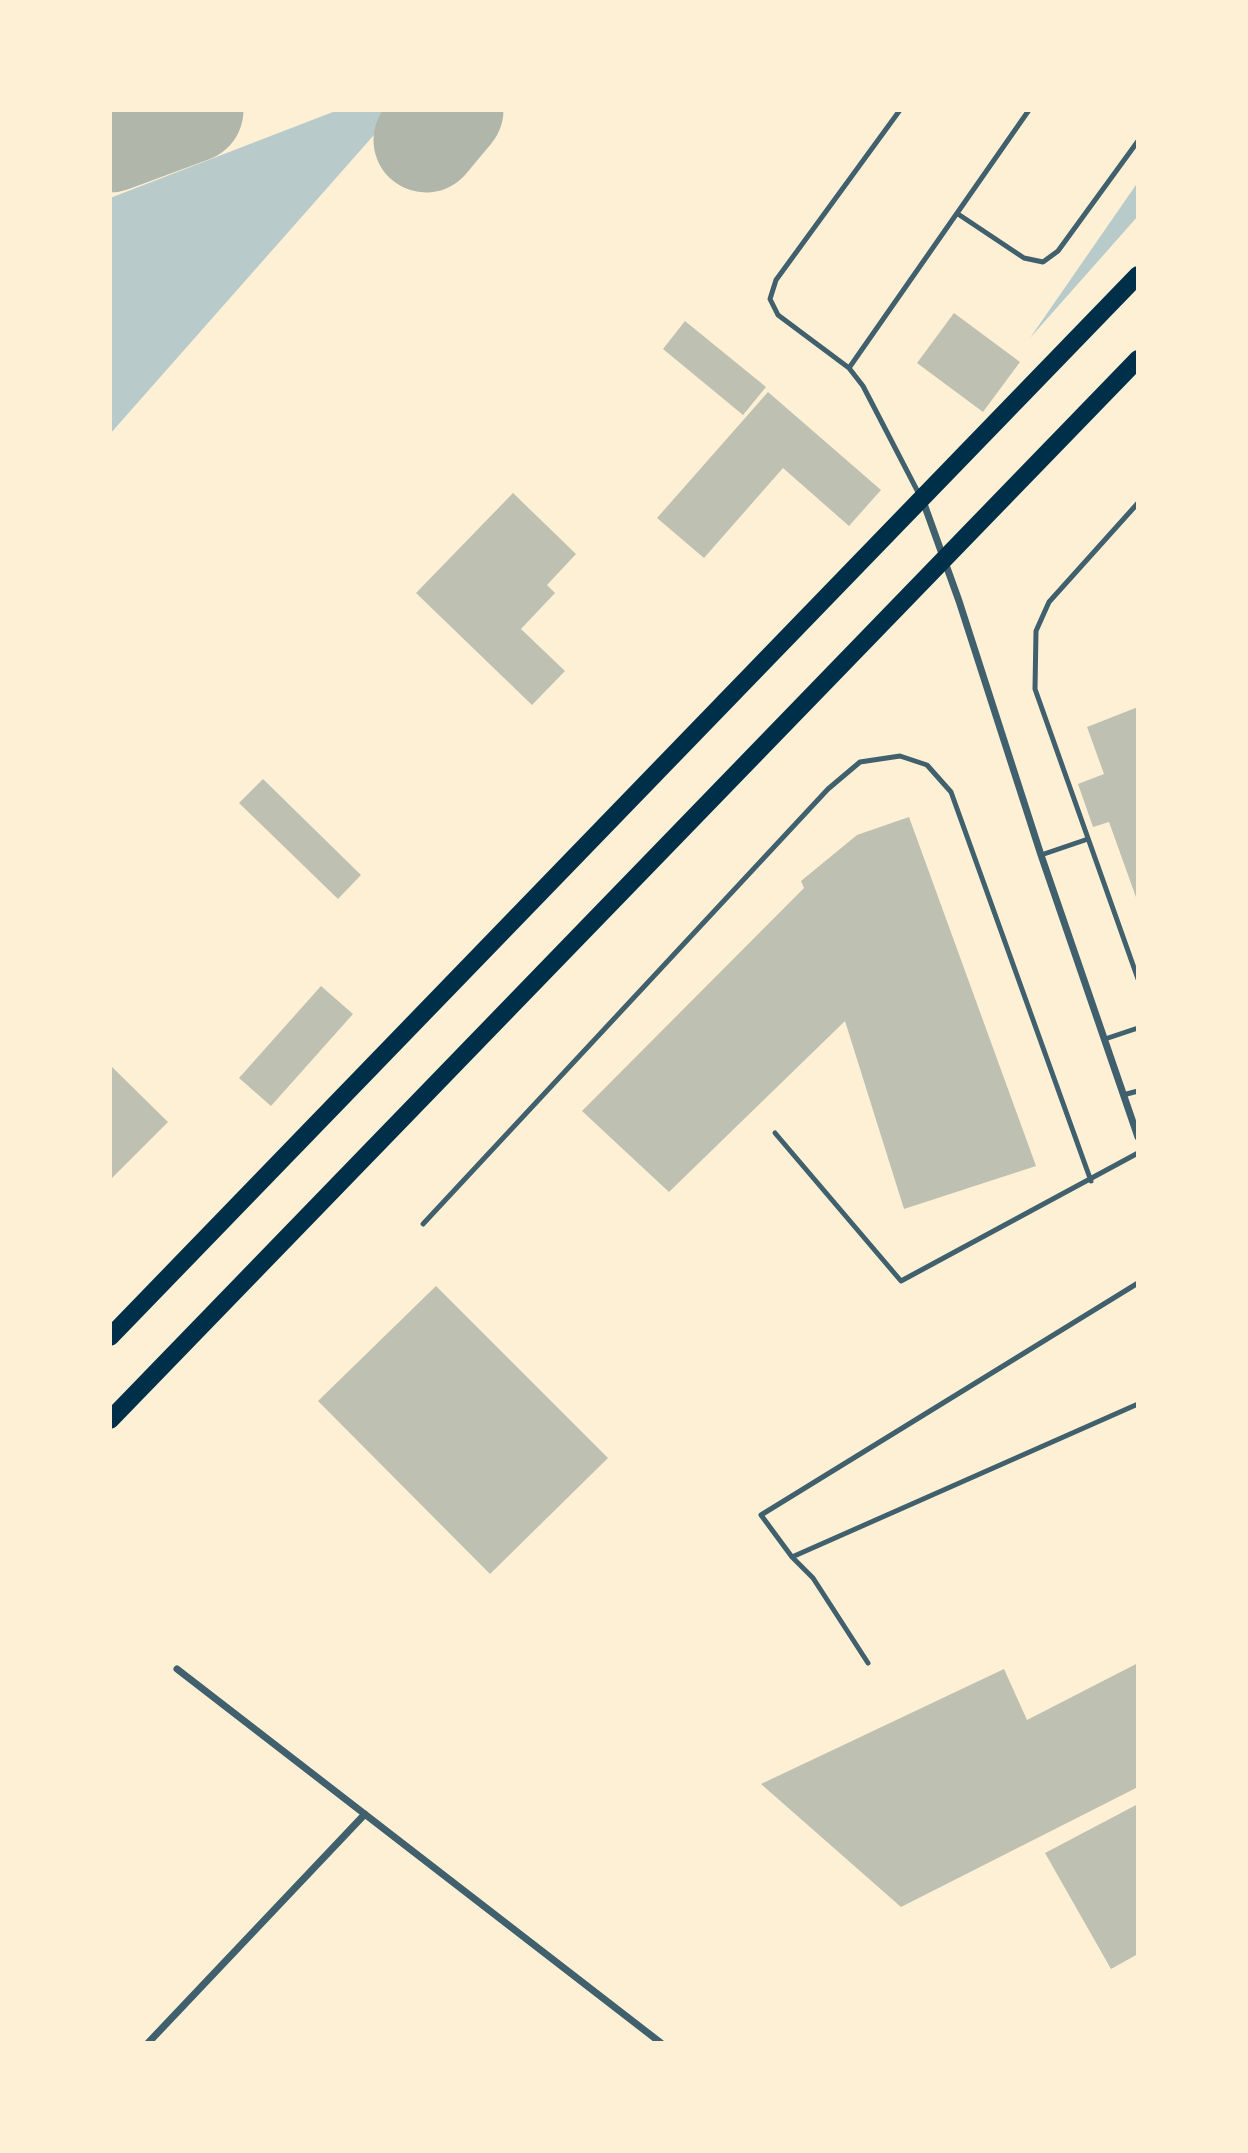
<!DOCTYPE html>
<html>
<head>
<meta charset="utf-8">
<style>
	body { margin:0 }
	#map { position:relative; width:1248px; height:2153px; overflow:hidden; background:#fdf0d5; font-family:Raleway,sans-serif }
	canvas { display:block }
	.frame { position:absolute; inset:0; border:112px solid #fdf0d5; pointer-events:none }
</style>
</head>
<body>
<div id="map">
<canvas width="1248" height="2153"></canvas>
<div class="frame"></div>
</div>
<script>
const c = document.querySelector('canvas').getContext('2d');
c.lineJoin = 'round';
function fill(path, color) { c.fillStyle = color; c.fill(path, 'evenodd'); }
const shape = rows => new Path2D(rows.map(r => 'M' + r).join(''));
function stroke(path, color, width, dash) { c.strokeStyle = color; c.lineWidth = width; c.lineCap = dash ? 'butt' : 'round'; c.setLineDash(dash || []); c.stroke(path); }
fill(shape([
	[338,110,396,110,110,434,110,198],
	[1138,182,1138,216,1030,338]
]), '#b9caca');
stroke(shape([
	[110,140,191,110],
	[426,140,451,110]
]), '#b1b6ab', 105);
fill(shape([
	[954,313,1020,362,983,412,917,363],
	[685,321,766,387,743,415,663,349],
	[768,392,881,490,849,526,783,468,704,558,657,518],
	[513,493,576,554,547,585,555,593,521,629,565,671,532,705,416,593],
	[1138,707,1138,900,1137,900,1109,822,1093,827,1078,784,1104,774,1087,727],
	[263,779,361,875,338,899,239,803],
	[909,817,1036,1166,904,1209,845,1021,669,1192,582,1111,804,888,801,881,857,835],
	[321,986,353,1014,271,1106,239,1078],
	[110,1065,168,1122,110,1180],
	[436,1286,608,1458,490,1574,318,1401],
	[1138,1663,1138,1787,901,1907,761,1784,1004,1669,1027,1720],
	[1138,1804,1138,1954,1111,1969,1045,1853]
]), '#bec0b2');
stroke(shape([
	[900,110,776,280,770,299,778,315,849,368,863,386,920,496],
	[958,214,1024,258,1043,262,1058,251,1138,141],
	[849,368,1029,110],
	[1138,503,1049,602,1036,631,1035,689,1138,979],
	[1041,855,1088,839],
	[1105,1039,1138,1028],
	[1123,1095,1138,1091],
	[775,1133,901,1281,1138,1153],
	[423,1224,828,789,860,762,900,756,927,765,951,792,1091,1181],
	[792,1557,1138,1404],
	[868,1663,813,1578,792,1557,761,1515,1138,1283]
]), '#3f606c', 5);
stroke(shape([
	[923,501,959,601,1041,855,1138,1137],
	[177,1669,661,2043],
	[148,2043,365,1814]
]), '#3f606c', 7);
stroke(shape([
	[110,1337,1138,275],
	[110,1420,1138,359]
]), '#003049', 18);
</script>
</body>
</html>
